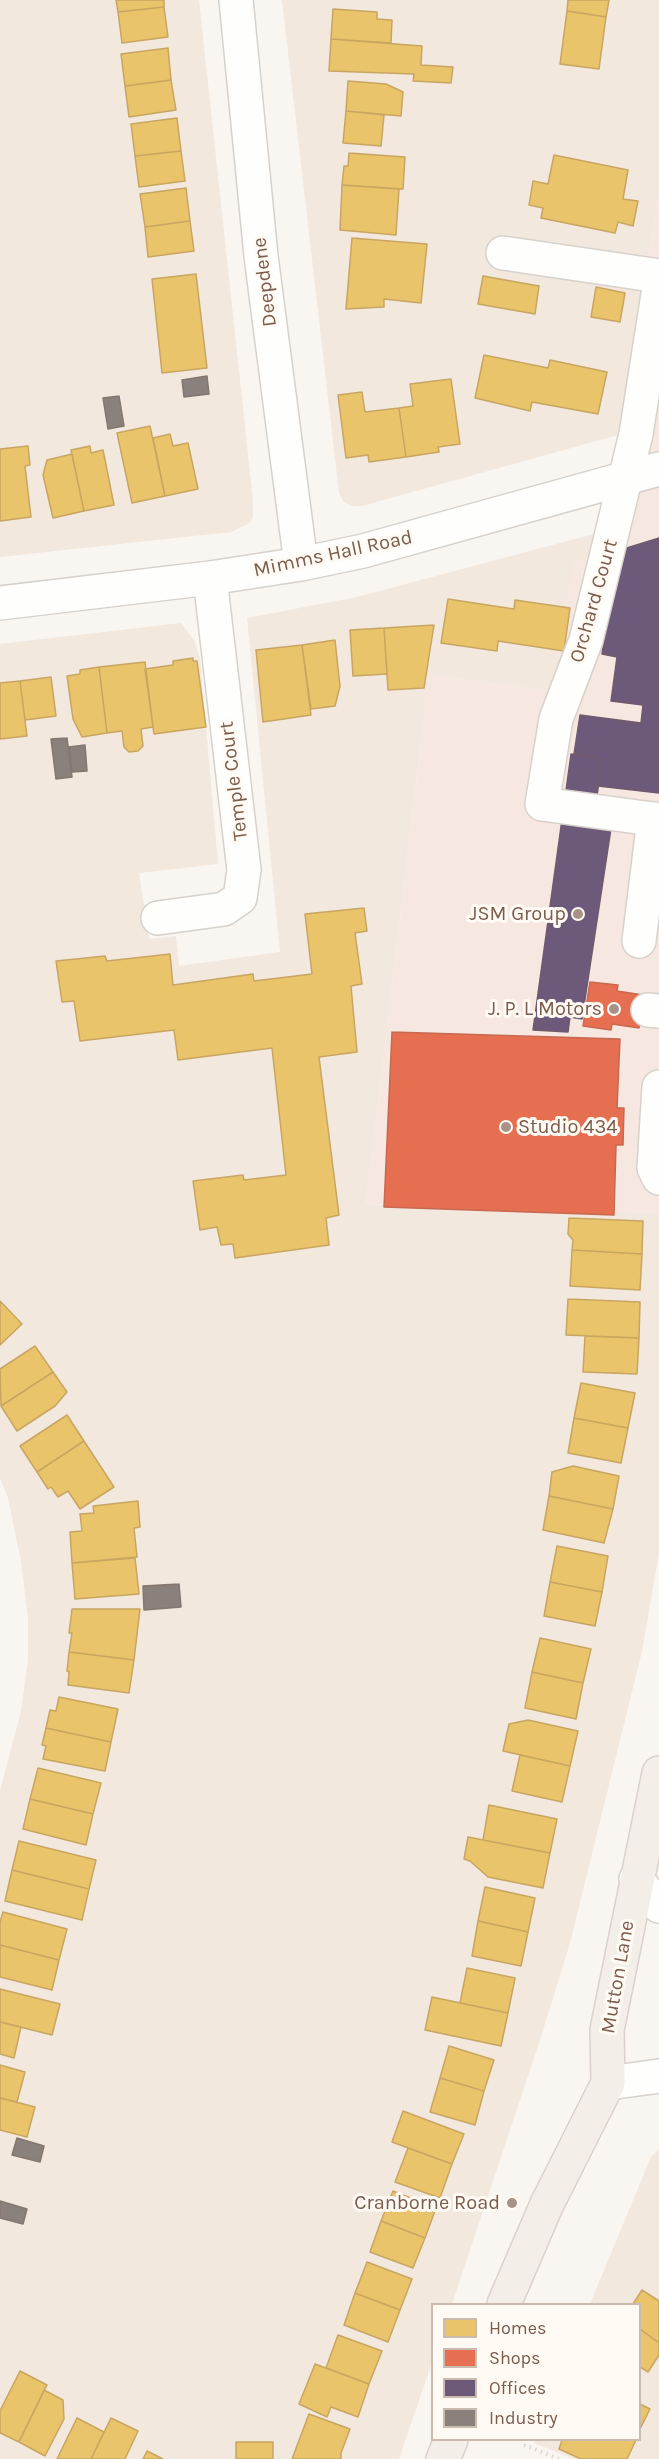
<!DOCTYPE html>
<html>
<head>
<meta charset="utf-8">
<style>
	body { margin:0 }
	#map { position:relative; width:659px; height:2459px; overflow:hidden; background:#f9f5f0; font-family:Karla,sans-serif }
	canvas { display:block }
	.legend { position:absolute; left:431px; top:2303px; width:210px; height:138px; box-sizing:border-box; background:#fffaf3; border:2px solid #cabbb1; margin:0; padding:8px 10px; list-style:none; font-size:18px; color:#7a5c4d }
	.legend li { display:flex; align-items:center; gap:12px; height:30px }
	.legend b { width:30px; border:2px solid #cabbb1 }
</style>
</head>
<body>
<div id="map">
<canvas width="659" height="2459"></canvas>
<ul class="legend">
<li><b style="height:16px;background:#e9c46a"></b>Homes</li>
<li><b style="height:16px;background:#e76f51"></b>Shops</li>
<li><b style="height:16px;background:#6d597a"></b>Offices</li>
<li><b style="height:16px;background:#8a817c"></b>Industry</li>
</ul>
</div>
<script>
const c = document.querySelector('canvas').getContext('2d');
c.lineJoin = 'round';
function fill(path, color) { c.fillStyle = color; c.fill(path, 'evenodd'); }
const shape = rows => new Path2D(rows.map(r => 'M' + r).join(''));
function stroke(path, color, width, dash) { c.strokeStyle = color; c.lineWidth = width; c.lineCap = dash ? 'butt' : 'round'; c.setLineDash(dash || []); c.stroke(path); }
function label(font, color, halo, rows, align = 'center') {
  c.font = font + ' Karla,sans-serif'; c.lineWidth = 6; c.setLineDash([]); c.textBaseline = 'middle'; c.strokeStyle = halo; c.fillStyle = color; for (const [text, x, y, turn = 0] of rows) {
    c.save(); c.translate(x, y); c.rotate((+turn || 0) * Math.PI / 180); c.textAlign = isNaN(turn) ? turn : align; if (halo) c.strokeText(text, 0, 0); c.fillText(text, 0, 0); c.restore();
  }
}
fill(shape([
	[0,0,199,0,253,501,253,518,248,524,231,532,0,557],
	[282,0,659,0,659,196,618,435,362,506,351,506,344,502,339,493],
	[601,532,561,662,549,691,429,675,366,1204,659,1213,659,1553,642,1651,570,1943,540,2040,452,2304,432,2304,432,2362,399,2459,0,2459,0,1791,21,1711,28,1660,28,1619,21,1561,8,1498,0,1478,0,644,181,623,194,640,200,658,218,864,139,873,149,939,176,936,179,966,280,952,247,618,357,597],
	[659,2149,659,2459,574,2459,534,2443,536,2440,640,2440,640,2304,590,2304,651,2157]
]), '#f2e8de');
fill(shape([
	[659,196,659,1213,366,1204,429,675,549,691,574,560,598,553]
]), '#f6e8e1');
const homes = shape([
	[116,0,164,0,164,7,118,12,116,0],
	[568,0,609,0,606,17,567,11,568,0],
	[164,7,168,37,122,43,118,12,164,7],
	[333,9,377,12,377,19,392,20,391,43,331,39,333,9],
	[567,11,606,17,599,69,560,64,567,11],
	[331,39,422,46,421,65,453,67,451,83,413,81,414,74,329,71,331,39],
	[168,48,171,80,125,86,121,54,168,48],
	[171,80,176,110,129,117,125,86,171,80],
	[348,81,386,84,403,92,401,116,346,111,348,81],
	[346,111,384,115,381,146,343,143,346,111],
	[177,118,181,151,135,156,131,124,177,118],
	[181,151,185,181,139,187,135,156,181,151],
	[349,153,405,157,403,189,342,185,344,166,348,166,349,153],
	[554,155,628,170,623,199,638,201,633,226,618,222,615,233,541,218,543,208,529,205,533,181,548,184,554,155],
	[342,185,399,189,396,235,340,230,342,185],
	[186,188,190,221,145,227,140,194,186,188],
	[190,221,194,251,148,257,145,227,190,221],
	[352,238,427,244,421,303,384,299,384,307,346,309,352,238],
	[196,274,207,368,162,373,152,279,196,274],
	[483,276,539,286,535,314,478,304,483,276],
	[596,287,625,293,620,322,591,317,596,287],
	[484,355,548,368,550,360,607,372,598,414,532,402,530,411,475,398,484,355],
	[451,379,460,444,438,447,439,452,406,457,399,408,413,406,410,384,451,379],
	[362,392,365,412,399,408,406,457,369,462,368,455,346,458,338,395,362,392],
	[150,426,165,496,132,503,117,433,150,426],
	[170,434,173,446,188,443,198,489,165,496,153,438,170,434],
	[28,446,30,465,25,466,31,517,0,521,0,449,28,446],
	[90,446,91,453,103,450,114,505,84,511,71,450,90,446],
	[72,454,84,511,53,518,43,475,47,460,72,454],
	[448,599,514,609,515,600,570,608,564,651,498,641,497,651,441,643,448,599],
	[434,625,424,688,388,690,384,628,434,625],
	[384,628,387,674,353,676,350,630,384,628],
	[335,640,340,686,335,706,311,709,302,645,335,640],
	[302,645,311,715,263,722,256,650,302,645],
	[193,658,193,661,197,661,206,727,154,734,145,669,173,665,173,661,193,658],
	[145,662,153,727,141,729,143,746,138,751,129,752,124,747,122,731,107,733,99,667,145,662],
	[99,667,107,733,82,737,73,719,67,676,80,674,80,670,99,667],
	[51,677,56,716,25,720,20,681,51,677],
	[20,681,27,736,0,739,0,683,20,681],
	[364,908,367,931,355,933,362,984,351,986,357,1052,319,1057,339,1215,326,1218,329,1245,235,1258,233,1244,221,1245,217,1227,200,1230,193,1181,243,1175,244,1180,286,1175,272,1048,178,1060,174,1030,80,1041,74,1001,62,1002,56,961,105,956,107,961,170,954,173,985,253,974,254,981,312,974,305,914,364,908],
	[569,1218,643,1221,642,1254,572,1250,573,1240,568,1234,569,1218],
	[572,1250,642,1254,640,1290,570,1286,572,1250],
	[568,1299,640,1302,639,1338,566,1335,568,1299],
	[0,1301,22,1324,0,1345,0,1301],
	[585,1336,639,1338,637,1374,583,1372,585,1336],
	[35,1346,53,1372,1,1406,0,1369,35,1346],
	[53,1372,67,1392,55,1406,17,1431,1,1406,53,1372],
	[581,1383,635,1393,628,1428,574,1418,581,1383],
	[67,1415,84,1441,37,1472,20,1446,67,1415],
	[574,1418,628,1428,621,1463,568,1453,574,1418],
	[84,1441,114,1487,80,1509,68,1491,58,1497,51,1487,48,1489,37,1472,84,1441],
	[573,1466,619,1476,613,1509,549,1496,552,1472,573,1466],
	[549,1496,613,1509,604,1543,543,1530,549,1496],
	[138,1501,140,1527,134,1528,137,1557,72,1563,70,1532,82,1531,80,1514,94,1513,93,1506,138,1501],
	[557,1546,608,1556,602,1592,550,1582,557,1546],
	[135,1558,139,1594,75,1599,72,1563,135,1558],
	[550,1582,602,1592,595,1626,544,1616,550,1582],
	[72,1609,140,1609,134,1660,69,1652,72,1633,69,1633,72,1609],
	[540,1638,591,1649,583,1683,532,1672,540,1638],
	[69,1652,134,1660,129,1693,68,1685,69,1672,67,1671,69,1652],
	[532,1672,583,1683,576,1719,525,1708,532,1672],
	[59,1697,118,1709,111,1742,46,1728,50,1710,56,1711,59,1697],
	[528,1720,578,1731,570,1766,503,1751,509,1724,528,1720],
	[46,1728,111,1742,105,1771,43,1759,46,1746,42,1745,46,1728],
	[520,1755,570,1766,562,1802,512,1791,520,1755],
	[38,1768,101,1783,93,1814,30,1799,38,1768],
	[30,1799,93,1814,86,1845,23,1829,30,1799],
	[489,1805,557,1819,550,1853,483,1840,489,1805],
	[468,1837,550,1853,543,1888,488,1877,470,1861,464,1859,468,1837],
	[19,1841,96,1860,89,1889,12,1870,19,1841],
	[12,1870,89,1889,82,1920,5,1901,12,1870],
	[485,1887,535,1898,528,1932,478,1921,485,1887],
	[3,1912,67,1929,59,1960,0,1945,0,1922,3,1912],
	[478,1921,528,1932,521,1966,472,1956,478,1921],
	[0,1945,59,1960,52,1990,0,1977,0,1945],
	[467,1968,515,1978,508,2013,460,2003,467,1968],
	[0,1989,60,2004,52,2035,0,2022,0,1989],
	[432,1997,508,2013,501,2046,425,2030,432,1997],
	[0,2022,21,2027,14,2058,0,2054,0,2022],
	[449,2046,494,2060,484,2091,440,2078,449,2046],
	[0,2065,25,2072,17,2102,0,2098,0,2065],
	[440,2078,484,2091,475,2125,430,2112,440,2078],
	[0,2098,35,2107,27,2137,0,2130,0,2098],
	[403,2111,464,2134,452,2164,392,2142,403,2111],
	[408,2148,452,2164,440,2198,395,2182,408,2148],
	[393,2191,436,2208,425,2238,381,2221,393,2191],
	[381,2221,425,2238,413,2268,370,2252,381,2221],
	[367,2262,412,2279,400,2310,355,2293,367,2262],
	[642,2290,659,2301,659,2343,640,2329,640,2304,633,2304,642,2290],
	[355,2293,400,2310,388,2342,344,2325,355,2293],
	[640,2329,659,2343,659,2355,648,2372,640,2367,640,2329],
	[338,2335,382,2351,369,2384,326,2368,338,2335],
	[315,2364,369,2384,358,2417,331,2407,327,2417,299,2404,315,2364],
	[20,2371,47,2385,19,2442,0,2433,0,2411,20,2371],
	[44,2390,63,2400,64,2419,45,2456,19,2442,44,2390],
	[640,2404,650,2409,640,2429,640,2404],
	[309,2414,350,2429,341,2453,341,2459,292,2459,309,2414],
	[77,2418,104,2432,91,2459,57,2459,77,2418],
	[111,2418,138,2431,125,2459,91,2459,111,2418],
	[562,2440,636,2440,627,2459,581,2459,559,2449,562,2440],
	[236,2442,273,2442,273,2459,236,2459,236,2442],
	[147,2451,163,2459,143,2459,147,2451]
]);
fill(homes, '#e9c46a');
stroke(homes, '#c8a561', 1.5);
const shops = shape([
	[590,982,618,985,617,991,643,995,639,1028,612,1024,611,1030,583,1026,590,982],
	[392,1032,620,1039,617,1108,624,1108,623,1145,616,1145,614,1215,384,1207,392,1032]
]);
fill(shops, '#e76f51');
stroke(shops, '#c66950', 1.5);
const offices = shape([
	[659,538,659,793,598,786,602,758,574,754,580,715,641,723,643,705,611,701,617,657,602,654,617,551,659,538],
	[571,754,602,758,594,819,612,822,582,1019,570,1017,568,1032,533,1030,571,754]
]);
fill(offices, '#6d597a');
stroke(offices, '#715a6c', 1.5);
const industry = shape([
	[207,376,209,394,184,397,182,380,207,376],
	[119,396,124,426,108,429,103,398,119,396],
	[67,738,72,777,56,779,51,739,67,738],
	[85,745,87,771,72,772,69,747,85,745],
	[179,1584,181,1607,144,1610,143,1586,179,1584],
	[17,2138,44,2146,40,2162,12,2155,17,2138],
	[0,2201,27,2209,23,2224,0,2218,0,2201]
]);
fill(industry, '#8a817c');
stroke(industry, '#85766e', 1.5);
const minor = shape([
	[236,0,261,256,301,564],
	[503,253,659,276],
	[659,288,636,434,586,640,556,719,542,804,659,820],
	[0,603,210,578,301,564,363,551,659,469],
	[158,918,224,909,240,898,244,870,210,578],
	[639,941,654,819],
	[648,1010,659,1011],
	[659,1087,654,1168,659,1178],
	[636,1879,659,1906],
	[608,2083,659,2076]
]);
const major = shape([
	[504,2304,547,2204,608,2083,607,2030,659,1773],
	[443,2459,451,2440]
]);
stroke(minor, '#d7d1cb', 36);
stroke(major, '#dad1cc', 36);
stroke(shape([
	[524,2445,559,2459]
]), '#dcd5d0', 4, [1.5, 4.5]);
stroke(minor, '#fefefd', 33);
stroke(major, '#f3eee8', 33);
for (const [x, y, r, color] of [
	[578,914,6,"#a69286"],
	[614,1009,6,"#a69286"],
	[506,1127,6,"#a69286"],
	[512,2203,6,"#a69286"]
]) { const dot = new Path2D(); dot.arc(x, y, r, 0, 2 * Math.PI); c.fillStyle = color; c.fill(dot); stroke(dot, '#fffaf3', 2); }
label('20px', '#7a5c4d', '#fffaf3', [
	["Deepdene",265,282,-97],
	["Mimms Hall Road",333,554,-12],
	["Orchard Court",594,601,-74],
	["Temple Court",234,781,-97],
	["Mutton Lane",618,1977,-80]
]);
label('20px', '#7a5c4d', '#fffaf3', [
	["JSM Group",566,914],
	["J. P. L Motors",602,1009],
	["Studio 434",518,1127,"left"],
	["Cranborne Road",500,2203]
], 'right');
</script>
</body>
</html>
